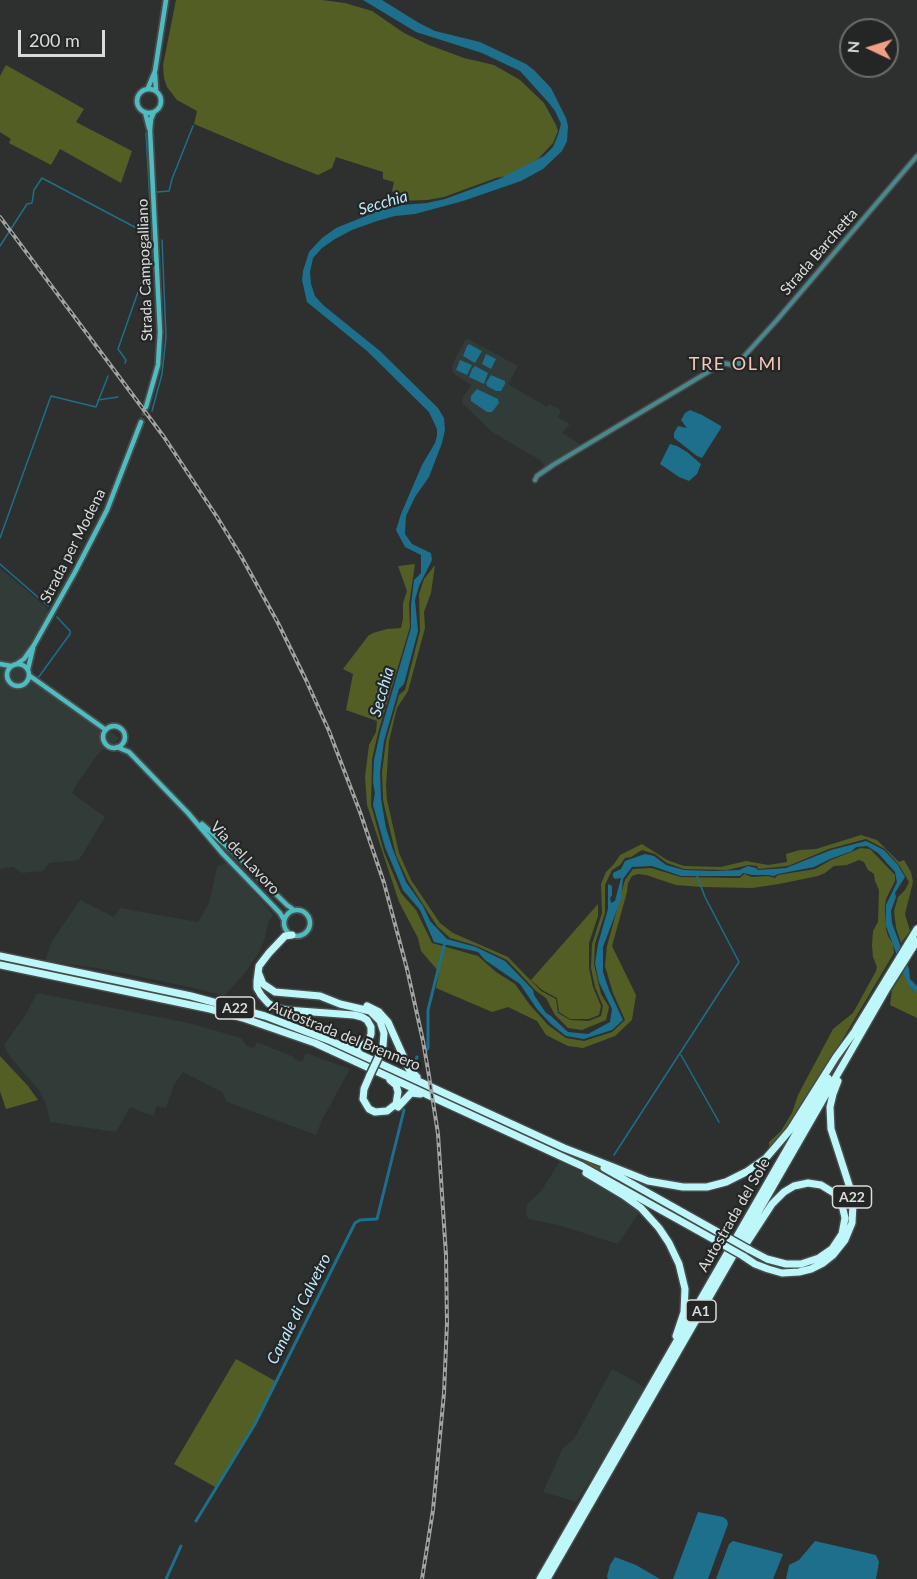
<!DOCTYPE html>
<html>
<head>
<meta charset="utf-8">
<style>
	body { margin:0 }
	#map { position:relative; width:917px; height:1579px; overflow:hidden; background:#2d302f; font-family:Lato,sans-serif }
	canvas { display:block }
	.north { position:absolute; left:839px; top:18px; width:60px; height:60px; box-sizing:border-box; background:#232625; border:2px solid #6c6e6e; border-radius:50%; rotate:274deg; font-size:16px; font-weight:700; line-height:24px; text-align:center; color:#dadbdb }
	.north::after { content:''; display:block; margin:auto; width:21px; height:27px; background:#f39f85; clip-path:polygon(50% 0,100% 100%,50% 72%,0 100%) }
	.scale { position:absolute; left:18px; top:30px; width:87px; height:27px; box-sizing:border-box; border:3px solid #dadbdb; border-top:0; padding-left:8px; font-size:18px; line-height:21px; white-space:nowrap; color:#dadbdb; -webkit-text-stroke:4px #232625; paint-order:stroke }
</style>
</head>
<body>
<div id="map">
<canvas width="917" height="1579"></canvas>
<div class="north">N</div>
<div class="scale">200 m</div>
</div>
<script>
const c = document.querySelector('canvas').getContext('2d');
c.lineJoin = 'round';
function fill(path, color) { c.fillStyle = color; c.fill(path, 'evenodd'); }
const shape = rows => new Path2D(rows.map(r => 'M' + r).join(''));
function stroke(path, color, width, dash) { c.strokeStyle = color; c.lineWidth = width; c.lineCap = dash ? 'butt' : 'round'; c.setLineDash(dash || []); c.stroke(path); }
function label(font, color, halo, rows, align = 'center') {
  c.font = font + ' Lato,sans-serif'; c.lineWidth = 4.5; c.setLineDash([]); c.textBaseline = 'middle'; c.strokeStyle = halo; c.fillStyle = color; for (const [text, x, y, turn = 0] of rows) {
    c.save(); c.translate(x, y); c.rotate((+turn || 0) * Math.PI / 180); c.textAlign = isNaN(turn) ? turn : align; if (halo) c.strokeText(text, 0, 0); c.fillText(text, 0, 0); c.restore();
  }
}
fill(shape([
	[466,338,518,366,508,384,547,407,549,404,561,410,558,417,570,424,562,433,583,446,546,468,540,460,492,432,462,403,463,397,471,385,454,374,452,370,453,363],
	[0,568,46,607,52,620,34,652,30,667,32,675,80,708,119,738,113,744,106,747,98,754,78,782,72,793,105,817,79,860,49,863,43,871,32,872,22,873,13,867,0,869],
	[229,862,273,915,268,923,264,941,258,954,245,973,224,996,194,988,103,969,45,961,52,941,80,900,114,917,120,908,198,922,209,903,217,867],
	[37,993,189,1023,241,1038,247,1046,254,1048,257,1042,294,1057,294,1059,302,1062,306,1053,350,1069,323,1118,316,1135,227,1102,222,1092,183,1072,174,1085,166,1108,157,1106,153,1116,130,1107,116,1132,50,1122,46,1104,39,1090,11,1058,4,1046,6,1042,26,1014],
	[560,1161,604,1184,641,1210,618,1244,558,1225,528,1219,526,1214,527,1204,541,1191],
	[612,1369,638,1383,645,1389,627,1422,576,1502,543,1492,563,1448,574,1439]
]), '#313b38');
fill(shape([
	[176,0,322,0,345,3,372,11,404,33,429,45,464,58,494,65,520,80,544,103,556,125,558,131,553,143,539,158,526,167,511,175,496,178,444,197,427,200,399,201,397,195,392,191,394,182,383,179,383,172,336,157,332,168,318,175,282,161,194,124,197,111,177,100,167,87,164,78,163,65],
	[6,65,84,109,76,122,132,151,121,183,60,149,51,165,9,143,11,139,0,132,0,76],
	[415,564,409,605,410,627,378,733,372,759,371,805,384,852,401,893,416,910,432,943,478,956,496,972,515,984,530,1005,548,1025,566,1038,584,1041,612,1032,625,1020,613,993,605,966,607,946,625,880,633,869,651,868,681,877,740,878,744,874,752,877,768,876,775,878,778,875,815,869,831,860,861,848,870,849,895,875,895,881,886,899,885,907,886,929,888,936,893,944,894,953,826,1067,789,1126,773,1147,769,1147,769,1142,781,1131,792,1113,798,1095,833,1029,853,1013,876,971,877,967,873,957,872,945,873,931,878,922,879,890,875,881,874,874,868,870,864,862,859,860,847,865,834,866,825,873,818,876,779,884,752,888,701,887,676,885,646,875,638,874,632,876,628,883,627,892,612,946,636,995,632,1020,615,1036,583,1048,568,1046,546,1035,537,1021,508,1007,492,1012,436,988,439,972,421,951,418,938,399,902,367,805,365,777,369,745,376,732,377,721,346,710,353,674,343,669,368,636,373,633,387,629,401,628,403,619,403,603,407,591,398,566],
	[435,565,431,593,424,612,425,628,408,691,397,708,389,741,386,786,387,800,399,853,411,880,440,923,453,933,508,957,541,991,556,999,558,1013,570,1020,589,1021,601,1016,603,1006,595,987,591,968,592,944,602,913,601,884,606,872,614,864,620,855,642,844,667,860,684,866,721,867,746,861,768,865,787,862,786,854,800,850,816,849,861,835,877,840,899,862,904,860,911,872,913,882,905,914,910,931,901,943,896,928,894,911,898,897,905,890,909,882,899,865,885,849,866,839,829,849,788,866,758,869,757,866,749,865,727,870,684,869,667,863,655,854,642,850,631,857,625,858,620,865,612,870,605,885,605,913,595,944,594,964,601,994,609,1007,606,1020,582,1030,568,1028,555,1015,546,998,536,991,507,960,477,946,450,938,437,926,408,881,396,855,383,800,382,772,386,741,399,695,405,690,420,631,419,594,424,579],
	[598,904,598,916,589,943,589,968,593,987,601,1006,599,1015,589,1019,570,1019,559,1012,557,998,542,990,531,980],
	[0,959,175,994,276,1022,329,1043,553,1145,602,1168,729,1240,726,1244,642,1197,274,1027,0,963],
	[904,971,908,985,917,993,917,1018,890,1005,892,990],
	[0,1056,28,1086,38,1100,6,1109,0,1091],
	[236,1359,277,1382,254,1427,217,1488,174,1464]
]), '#535e25');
fill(shape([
	[363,0,382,0,419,23,435,31,480,42,526,64,534,70,551,88,566,118,568,126,567,141,562,151,543,169,521,181,463,201,415,214,395,216,377,221,352,230,335,239,322,248,313,258,310,272,311,284,315,296,323,305,380,351,438,408,444,418,445,430,442,443,429,477,415,497,406,516,405,534,412,544,431,553,432,560,419,586,415,600,418,631,404,684,399,689,384,741,380,772,381,799,386,828,393,850,406,882,423,906,430,921,447,939,476,947,505,961,533,990,534,995,546,1013,551,1016,568,1032,588,1034,610,1022,612,1009,599,982,595,963,598,944,608,909,608,884,612,886,612,895,610,898,611,903,615,901,621,878,615,879,613,877,613,873,621,869,625,861,645,854,654,856,666,865,684,870,713,871,739,870,748,866,756,868,758,870,786,868,831,850,866,841,884,850,898,865,905,877,895,893,896,897,891,911,892,923,909,969,910,979,917,986,917,993,908,985,886,926,886,905,897,882,895,872,878,853,867,846,856,847,852,851,830,859,814,867,778,874,774,876,768,875,752,875,743,873,740,876,681,876,652,866,632,867,623,879,621,899,603,947,603,972,609,990,623,1020,612,1030,584,1039,566,1036,551,1024,537,1009,520,984,485,960,478,952,434,942,420,910,403,890,385,847,373,805,375,793,373,782,374,760,380,733,411,628,411,605,414,580,421,573,421,555,405,547,396,530,401,514,422,465,435,443,437,436,437,429,429,412,367,351,307,302,302,280,303,271,309,252,322,238,336,228,378,211,402,205,427,203,445,199,499,179,544,156,553,147,558,135,561,124,555,111,549,103,520,71,482,53,416,32],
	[469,344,482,351,475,363,463,356,467,346],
	[486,354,496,359,491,369,482,364],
	[460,360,472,365,467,375,456,370],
	[475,366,488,373,484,384,469,377,472,369],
	[491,375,505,381,505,384,501,391,496,391,487,386,486,383],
	[477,389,498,399,499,403,492,412,487,412,471,401,471,396],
	[690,410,702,415,721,426,721,428,702,458,697,456,674,438,674,433,678,426,687,428,681,420,685,413],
	[670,444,677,446,687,452,701,464,697,474,689,481,679,477,660,464],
	[698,1512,723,1517,727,1520,728,1524,708,1579,673,1579],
	[733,1541,783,1554,773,1579,716,1579,729,1544],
	[815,1541,876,1555,879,1562,876,1579,786,1579,789,1565,799,1560],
	[615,1557,636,1565,660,1579,608,1579,607,1576,610,1565]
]), '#1e6f8b');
stroke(shape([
	[146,133,150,203],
	[155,196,157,192,169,191,172,179,193,126],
	[0,246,27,204,32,203,34,190,42,178,144,232,151,232],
	[125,363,126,360,118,349,152,252,151,202],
	[98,400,118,397],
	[152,411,162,374,166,337,162,240],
	[0,538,51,396,96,407,108,376],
	[0,564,48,606],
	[38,678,70,634,70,631,57,617],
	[681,1055,719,1122],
	[614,1155,739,962,705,897,697,876]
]), '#1e6f8b', 1.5);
stroke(shape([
	[426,1051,428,1048,428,1010,445,942],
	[414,1067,417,1057],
	[196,1521,255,1424,355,1223,360,1220,377,1219,404,1110],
	[166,1579,181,1546]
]), '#1e6f8b', 3);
stroke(shape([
	[141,422,146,407]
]), '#474a49', 4.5, [4.5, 2]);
const tertiary = shape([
	[735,363,739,364,737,368,733,366,735,363],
	[738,363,777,320,917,156],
	[535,480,537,476,553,465,723,363,733,365]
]);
const secondary = shape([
	[155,74,156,91],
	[148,88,155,71,166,0],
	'137 101a12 12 0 1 1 24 0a12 12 0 1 1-24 0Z',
	[145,112,149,128],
	[146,407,158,365,160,332,150,130,151,119,154,112],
	[18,663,24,659,34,645,75,572,107,510,141,422],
	'7 675a11 11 0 1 1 22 0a11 11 0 1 1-22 0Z',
	[0,664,11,666],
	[28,669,33,648],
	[30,676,106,730],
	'103 737a11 11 0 1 1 22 0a11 11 0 1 1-22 0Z',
	[117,747,129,752,188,813,223,854,280,913,284,920],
	[202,824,231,850,287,905,294,910],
	'284 923a13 13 0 1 1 26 0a13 13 0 1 1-26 0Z'
]);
const motorway = shape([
	[292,935,285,936,269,953,259,966,257,981,257,988,261,995,268,1003,274,1007,286,1010,354,1015,362,1017,367,1020,371,1027,371,1034,369,1040,361,1047,355,1047,348,1046],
	[0,956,191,996,265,1016,331,1041,564,1148,613,1167,648,1181,683,1187,707,1187,726,1182,746,1172,766,1158,790,1130,836,1057,858,1027],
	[0,965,210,1009,243,1018,315,1043,582,1166,720,1243],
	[259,974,263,984,275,992,320,996,340,1004,370,1011,380,1021,384,1033,383,1046,378,1058],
	[367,1006,379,1012,388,1022,409,1069,417,1077],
	[856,1029,917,929],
	[370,1075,364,1089,363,1099,369,1109,375,1112,387,1111,396,1104,398,1092,396,1085,390,1080],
	[398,1107,411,1093,420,1094],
	[604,1168,725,1236],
	[586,1173,623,1195,641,1208,659,1228,669,1243,679,1264,685,1289,684,1312,676,1336],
	[742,1250,772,1204,784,1192,794,1186,808,1183,821,1185,834,1193,842,1205,845,1218,842,1234,832,1249,819,1258,801,1264,786,1264,767,1259,748,1249],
	[743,1256,755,1264,768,1269,782,1273,799,1272,811,1269,823,1263,833,1255,845,1240,852,1223,853,1204,850,1188,831,1129,830,1107,833,1094,838,1081],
	[540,1579,828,1078],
	[547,1579,886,990,917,941]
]);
stroke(tertiary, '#494b4b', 7);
stroke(secondary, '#494b4b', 8);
stroke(motorway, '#494b4b', 10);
stroke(tertiary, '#49898d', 4);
stroke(secondary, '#4ebdc2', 4.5);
stroke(motorway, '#bdf7fa', 7);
const rail = shape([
	[0,217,164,437,217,517,241,556,278,623,306,680,329,731,360,812,384,883,407,969,423,1041,429,1076,438,1134,446,1255,447,1323,444,1393,433,1510,422,1579]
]);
stroke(rail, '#a1a2a2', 4);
stroke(rail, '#232625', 1.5, [4.5]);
const motorwayBridge = shape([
	[370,1075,378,1058],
	[725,1236,748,1249],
	[720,1243,743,1256]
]);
stroke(motorwayBridge, '#494b4b', 10, []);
stroke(motorwayBridge, '#bdf7fa', 7);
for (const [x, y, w] of [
	[235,1008,39],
	[852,1197,39],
	[701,1311,30]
]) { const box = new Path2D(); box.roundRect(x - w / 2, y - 11, w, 22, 4.5); c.fillStyle = '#232625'; c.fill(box); stroke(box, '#dadbdb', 1.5); }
label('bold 14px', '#dadbdb', null, [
	["A22",235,1008],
	["A22",852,1197],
	["A1",701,1311]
]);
label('15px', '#dadbdb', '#232625', [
	["Strada Barchetta",819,252,-49],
	["Strada Campogalliano",145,270,-92],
	["Strada per Modena",73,546,-63],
	["Via del Lavoro",245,858,47],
	["Autostrada del Brennero",345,1036,22],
	["Autostrada del Sole",734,1215,-60]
]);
label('italic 16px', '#c2e9fa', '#232625', [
	["Secchia",383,203,-16],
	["Secchia",382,692,-74],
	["Canale di Calvetro",299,1309,-63]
]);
c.letterSpacing = '1.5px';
label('18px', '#f8c7b8', '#232625', [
	["TRE OLMI",736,364]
]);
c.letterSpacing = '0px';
</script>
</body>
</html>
